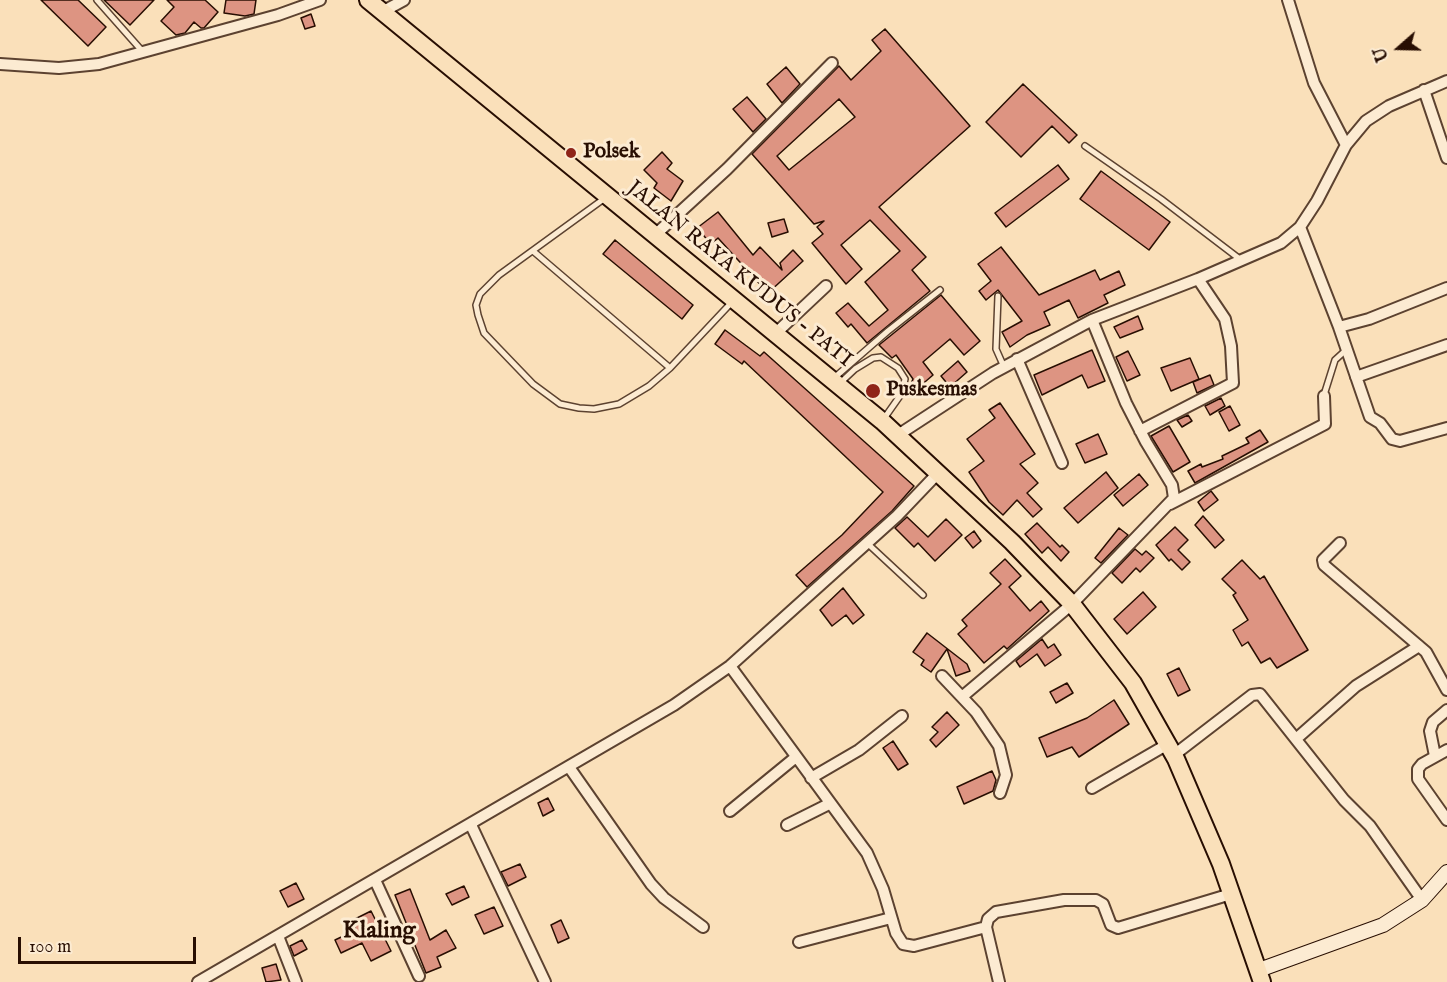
<!DOCTYPE html>
<html>
<head>
<meta charset="utf-8">
<style>
	body { margin:0 }
	#map { position:relative; width:1447px; height:982px; overflow:hidden; background:#fae0ba; font-family:"IM FELL English",serif }
	canvas { display:block }
	.north { position:absolute; left:1369px; top:18px; width:60px; height:60px; -webkit-text-stroke:4px #fcebd2; paint-order:stroke; rotate:250deg; font-size:16px; font-weight:700; line-height:24px; text-align:center; color:#280e02 }
	.north::after { content:''; display:block; margin:auto; width:21px; height:27px; background:#280e02; clip-path:polygon(50% 0,100% 100%,50% 72%,0 100%) }
	.scale { position:absolute; left:18px; top:937px; width:178px; height:27px; box-sizing:border-box; border:3px solid #280e02; border-top:0; padding-left:8px; font-size:18px; line-height:21px; white-space:nowrap; color:#280e02; -webkit-text-stroke:4px #fcebd2; paint-order:stroke }
</style>
</head>
<body>
<div id="map">
<canvas width="1447" height="982"></canvas>
<div class="north">U</div>
<div class="scale">100 m</div>
</div>
<script>
const c = document.querySelector('canvas').getContext('2d');
c.lineJoin = 'round';
function fill(path, color) { c.fillStyle = color; c.fill(path, 'evenodd'); }
const shape = rows => new Path2D(rows.map(r => 'M' + r).join(''));
function stroke(path, color, width, dash) { c.strokeStyle = color; c.lineWidth = width; c.lineCap = dash ? 'butt' : 'round'; c.setLineDash(dash || []); c.stroke(path); }
function label(font, color, halo, rows, align = 'center') {
  c.font = font + ' "IM FELL English",serif'; c.lineWidth = 6; c.setLineDash([]); c.textBaseline = 'middle'; c.strokeStyle = halo; c.fillStyle = color; for (const [text, x, y, turn = 0] of rows) {
    c.save(); c.translate(x, y); c.rotate((+turn || 0) * Math.PI / 180); c.textAlign = isNaN(turn) ? turn : align; if (halo) c.strokeText(text, 0, 0); c.fillText(text, 0, 0); c.restore();
  }
}
const building = shape([
	[41,0,78,0,106,27,88,46,41,0],
	[104,0,154,0,130,25,104,0],
	[167,0,205,0,218,12,204,28,201,28,194,22,185,33,176,35,161,21,174,7,167,0],
	[226,0,256,0,254,14,245,16,224,13,226,0],
	[311,14,315,26,305,29,301,18,311,14],
	[885,29,970,126,879,207,926,257,912,270,930,291,867,343,851,324,848,327,836,313,848,303,869,326,888,310,865,282,900,251,870,220,841,245,862,269,846,284,812,243,823,234,817,227,824,221,814,224,752,154,839,66,851,80,881,51,872,40,885,29],
	[839,99,855,117,789,170,777,156,839,99],
	[786,67,800,84,782,103,767,84,786,67],
	[1023,84,1077,135,1069,143,1052,126,1021,157,986,122,1023,84],
	[747,97,766,119,753,132,733,109,747,97],
	[662,152,672,163,667,169,683,181,671,201,654,188,657,183,644,170,662,152],
	[1058,165,1069,179,1006,227,995,213,1058,165],
	[1101,171,1170,222,1149,250,1080,199,1101,171],
	[718,212,753,255,760,247,782,270,780,263,793,250,803,261,768,293,718,238,711,244,697,228,718,212],
	[784,219,788,232,772,237,768,223,784,219],
	[615,240,693,305,682,319,603,254,615,240],
	[1001,247,1039,295,1095,270,1100,280,1119,271,1125,285,1104,295,1108,303,1078,318,1069,300,1044,312,1050,325,1027,335,1010,347,1002,332,1022,321,998,290,986,300,979,291,991,281,978,264,1001,247],
	[941,295,980,341,964,355,950,339,923,362,933,375,911,394,908,390,913,379,896,355,892,358,879,345,941,295],
	[1138,316,1143,329,1120,338,1114,327,1138,316],
	[725,330,760,356,764,352,914,486,892,511,807,587,796,575,842,535,883,492,744,361,742,364,715,344,725,330],
	[1092,350,1105,381,1088,388,1082,375,1042,395,1034,375,1092,350],
	[1128,351,1140,375,1127,381,1116,357,1128,351],
	[1190,358,1199,379,1171,391,1161,368,1190,358],
	[958,361,967,372,950,387,941,376,958,361],
	[1210,375,1214,385,1197,393,1193,382,1210,375],
	[1221,398,1225,406,1210,415,1205,406,1221,398],
	[1000,403,1035,454,1020,464,1038,483,1027,493,1042,509,1033,517,1017,500,1003,515,989,502,969,472,984,461,967,439,995,418,989,410,1000,403],
	[1230,406,1240,425,1229,431,1219,412,1230,406],
	[1188,415,1192,421,1182,427,1177,420,1188,415],
	[1169,426,1190,462,1173,472,1151,436,1169,426],
	[1260,430,1268,442,1195,483,1188,471,1201,464,1202,467,1223,459,1222,456,1249,443,1246,438,1260,430],
	[1098,434,1107,454,1085,463,1076,444,1098,434],
	[1106,472,1118,488,1078,523,1064,508,1106,472],
	[1139,474,1148,485,1123,506,1114,495,1139,474],
	[1211,491,1218,500,1204,511,1198,502,1211,491],
	[1203,516,1224,540,1215,548,1195,525,1203,516],
	[907,517,928,537,946,519,962,535,935,561,918,543,914,547,895,528,907,517],
	[1037,523,1060,547,1062,545,1069,552,1061,561,1048,547,1042,553,1025,534,1037,523],
	[1175,527,1188,540,1178,550,1190,562,1182,570,1171,559,1169,561,1156,545,1175,527],
	[1119,528,1128,535,1101,563,1095,558,1119,528],
	[974,531,981,541,973,548,965,538,974,531],
	[1135,549,1142,555,1146,551,1154,558,1140,572,1136,568,1122,583,1112,573,1135,549],
	[1005,559,1021,576,1009,587,1030,611,1041,601,1049,611,1007,649,1004,646,984,663,958,634,967,626,962,620,1001,584,990,573,1005,559],
	[1242,560,1260,579,1264,576,1308,650,1277,668,1270,658,1261,663,1248,642,1242,646,1233,630,1248,620,1233,595,1236,593,1222,579,1242,560],
	[843,588,864,615,853,624,846,615,832,626,820,610,843,588],
	[1143,592,1156,607,1127,634,1114,619,1143,592],
	[927,633,967,664,970,671,956,676,947,649,931,672,921,665,924,660,913,652,927,633],
	[1042,639,1048,648,1054,644,1061,655,1045,666,1037,654,1020,667,1016,661,1042,639],
	[1179,668,1190,690,1178,696,1167,674,1179,668],
	[1067,683,1073,693,1056,703,1050,692,1067,683],
	[1114,700,1129,724,1079,757,1072,747,1047,757,1039,738,1087,718,1114,700],
	[947,712,959,725,936,747,930,740,938,732,932,727,947,712],
	[893,741,908,764,898,770,883,748,893,741],
	[992,771,996,780,993,791,964,804,957,787,992,771],
	[548,798,554,810,543,816,538,803,548,798],
	[520,864,526,877,508,886,501,872,520,864],
	[296,883,304,899,288,907,280,891,296,883],
	[464,886,469,897,452,905,446,894,464,886],
	[410,889,430,940,446,930,456,948,437,957,441,967,426,973,395,895,410,889],
	[494,907,503,926,484,934,475,915,494,907],
	[371,911,391,951,371,961,362,943,341,953,335,940,356,930,351,921,371,911],
	[561,920,569,938,558,943,551,925,561,920],
	[302,940,307,949,294,956,290,946,302,940],
	[276,964,281,980,266,982,262,968,276,964]
]);
fill(building, '#dd9482');
stroke(building, '#280e02', 1.5);
const service = shape([
	[97,0,143,52],
	[1085,146,1161,199,1241,260],
	[605,198,499,275,480,294,476,305,478,315,484,333,533,384,560,404,579,408,594,409,619,404,649,386,670,368,732,302],
	[533,251,670,368],
	[998,296,996,349,1004,367],
	[834,378,888,331,940,290],
	[839,384,855,369,873,358,881,357,898,368,905,379,902,393,883,420],
	[1324,395,1335,360,1346,350],
	[867,543,923,595]
]);
const minor = shape([
	[1288,0,1314,83,1346,145],
	[382,12,404,0],
	[0,64,59,68,99,64,278,15,320,0],
	[1424,90,1447,158],
	[1300,227,1339,327,1370,417,1380,423,1392,439,1400,441,1447,428],
	[655,235,727,169,832,63],
	[1339,327,1369,319,1447,288],
	[776,333,826,286],
	[1017,359,1062,463],
	[1356,377,1447,345],
	[1140,431,1233,383,1231,346,1225,319,1198,279],
	[898,435,993,373,1092,320,1198,279,1281,243,1300,227,1317,201,1346,145,1366,121,1389,106,1447,81],
	[1170,504,1325,424,1324,396],
	[1340,543,1323,560,1324,565,1426,652,1447,690],
	[730,666,867,853,883,889,896,933,903,944,914,946,986,927],
	[942,676,976,712,999,746,1006,775,1000,793],
	[963,696,1072,604,1174,498,1172,485,1146,442,1126,403,1092,320],
	[1296,739,1356,686,1419,646],
	[1447,750,1422,764,1418,769,1418,779,1447,820],
	[1174,755,1252,695,1260,694,1344,800,1370,826,1422,900],
	[1435,756,1430,731,1433,722,1447,710],
	[569,767,651,884,664,898,703,927],
	[811,778,859,750,902,716],
	[1092,788,1168,744],
	[730,811,796,757],
	[471,825,545,982],
	[787,825,829,804],
	[375,880,419,976],
	[278,936,296,982],
	[799,942,891,918],
	[198,982,674,705,730,666,897,516,939,472],
	[999,982,986,927,988,919,996,912,1064,900,1096,900,1103,904,1111,925,1118,928,1231,894]
]);
const secondary = shape([
	[1259,970,1383,925,1422,900,1447,872]
]);
const trunk = shape([
	[368,0,882,421,1012,542,1072,604,1133,683,1176,759,1221,864,1262,982]
]);
stroke(service, '#5c4230', 8);
stroke(minor, '#5c4230', 14);
stroke(secondary, '#280e02', 16);
stroke(trunk, '#280e02', 20);
stroke(service, '#fcebd2', 5);
stroke(minor, '#fcebd2', 10);
stroke(secondary, '#fcebd2', 14);
stroke(trunk, '#fae0ba', 16);
for (const [x, y, r, color] of [
	[571,153,6,"#8f2418"],
	[873,391,8,"#8f2418"]
]) { const dot = new Path2D(); dot.arc(x, y, r, 0, 2 * Math.PI); c.fillStyle = color; c.fill(dot); stroke(dot, '#fcebd2', 2); }
label('bold 21px', '#280e02', '#fcebd2', [
	["Polsek",583,153],
	["Puskesmas",886,391]
], 'left');
label('21px', '#280e02', '#fcebd2', [
	["JALAN RAYA KUDUS - PATI",739,275,39]
]);
label('bold 24px', '#280e02', '#fcebd2', [
	["Klaling",379,932]
]);
</script>
</body>
</html>
